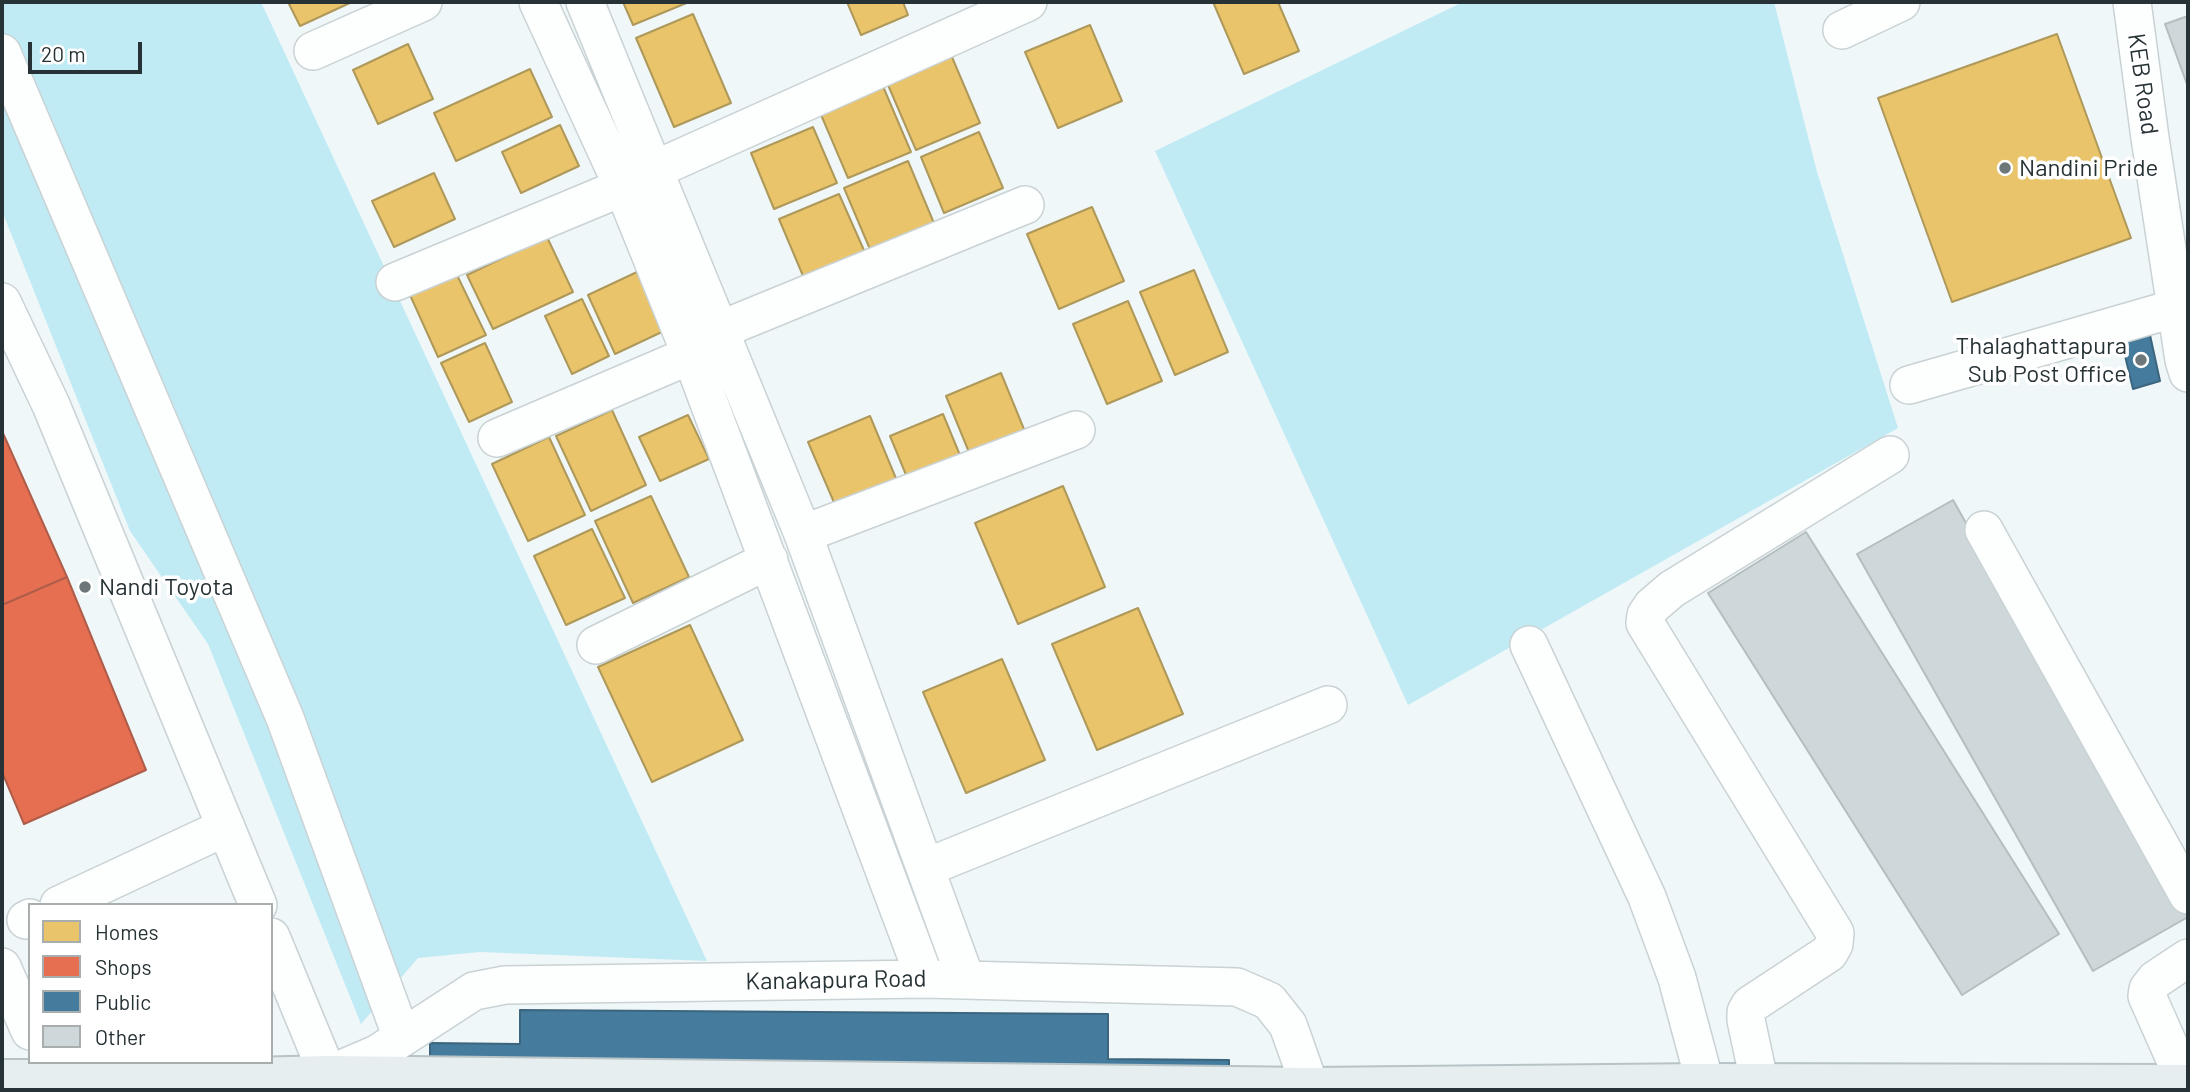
<!DOCTYPE html>
<html>
<head>
<meta charset="utf-8">
<style>
	body { margin:0 }
	#map { position:relative; width:2190px; height:1092px; overflow:hidden; background:#f0f7f8; font-family:Barlow,sans-serif }
	canvas { display:block }
	.frame { position:absolute; inset:0; border:4px solid #263235; pointer-events:none }
	.legend { position:absolute; left:28px; top:903px; width:245px; height:161px; box-sizing:border-box; background:#fff; border:2px solid #a8adae; margin:0; padding:9px 12px; list-style:none; font-size:21px; color:#263235 }
	.legend li { display:flex; align-items:center; gap:14px; height:35px }
	.legend b { width:35px; border:2px solid #a8adae }
	.scale { position:absolute; left:28px; top:42px; width:114px; height:32px; box-sizing:border-box; border:4px solid #263235; border-top:0; padding-left:9px; font-size:21px; line-height:24px; white-space:nowrap; color:#263235; -webkit-text-stroke:5px #fff; paint-order:stroke }
</style>
</head>
<body>
<div id="map">
<canvas width="2190" height="1092"></canvas>
<div class="frame"></div>
<ul class="legend">
<li><b style="height:19px;background:#e9c46a"></b>Homes</li>
<li><b style="height:19px;background:#e76f51"></b>Shops</li>
<li><b style="height:19px;background:#457b9d"></b>Public</li>
<li><b style="height:19px;background:#ced7d9"></b>Other</li>
</ul>
<div class="scale">20 m</div>
</div>
<script>
const c = document.querySelector('canvas').getContext('2d');
c.lineJoin = 'round';
function fill(path, color) { c.fillStyle = color; c.fill(path, 'evenodd'); }
const shape = rows => new Path2D(rows.map(r => 'M' + r).join(''));
function stroke(path, color, width, dash) { c.strokeStyle = color; c.lineWidth = width; c.lineCap = dash ? 'butt' : 'round'; c.setLineDash(dash || []); c.stroke(path); }
function label(font, color, halo, rows, align = 'center') {
  c.font = font + ' Barlow,sans-serif'; c.lineWidth = 7; c.setLineDash([]); c.textBaseline = 'middle'; c.strokeStyle = halo; c.fillStyle = color; for (const [text, x, y, turn = 0] of rows) {
    c.save(); c.translate(x, y); c.rotate((+turn || 0) * Math.PI / 180); c.textAlign = isNaN(turn) ? turn : align; if (halo) c.strokeText(text, 0, 0); c.fillText(text, 0, 0); c.restore();
  }
}
fill(shape([
	[2,2,261,2,707,961,480,952,418,958,361,1024,208,644,130,531,2,211],
	[1463,2,1774,2,1817,172,1898,428,1408,705,1155,151]
]), '#c0ebf5');
const homes = shape([
	[288,2,352,2,300,26,288,2],
	[623,2,689,2,633,25,623,2],
	[847,2,903,2,908,15,861,35,847,2],
	[1213,2,1278,2,1299,51,1244,74,1213,2],
	[693,14,731,103,674,127,636,38,693,14],
	[1090,25,1122,101,1058,128,1025,52,1090,25],
	[2057,34,2131,238,1952,302,1878,98,2057,34],
	[408,44,433,99,378,124,353,70,408,44],
	[949,50,980,123,916,150,885,78,949,50],
	[530,69,552,117,456,161,434,113,530,69],
	[882,84,911,152,848,178,819,110,882,84],
	[560,125,579,166,521,193,502,152,560,125],
	[813,127,837,183,774,209,751,153,813,127],
	[979,132,1003,188,944,213,921,157,979,132],
	[908,161,936,228,872,254,844,188,908,161],
	[434,173,455,219,394,247,372,201,434,173],
	[839,194,867,257,806,283,779,219,839,194],
	[1092,207,1124,281,1059,309,1027,234,1092,207],
	[547,237,573,292,493,329,467,275,547,237],
	[1194,270,1228,352,1175,375,1140,292,1194,270],
	[637,272,664,331,615,354,588,295,637,272],
	[456,273,486,335,438,357,410,295,456,273],
	[582,299,609,356,572,374,545,316,582,299],
	[1128,301,1162,381,1107,404,1073,324,1128,301],
	[485,343,512,402,469,422,441,363,485,343],
	[1001,373,1028,439,973,462,946,396,1001,373],
	[612,410,646,485,591,511,556,436,612,410],
	[943,414,964,465,911,487,890,436,943,414],
	[688,415,709,459,660,481,639,437,688,415],
	[870,416,900,488,839,514,808,442,870,416],
	[549,437,585,515,528,541,492,464,549,437],
	[1063,486,1105,587,1018,624,975,523,1063,486],
	[651,496,689,577,633,603,595,521,651,496],
	[592,529,625,598,566,625,534,556,592,529],
	[1138,608,1183,714,1097,750,1052,644,1138,608],
	[690,625,743,740,652,782,598,667,690,625],
	[1002,659,1045,760,966,793,923,692,1002,659]
]);
fill(homes, '#e9c46a');
stroke(homes, '#ae985a', 2);
const shops = shape([
	[2,431,67,577,2,605,2,431],
	[67,577,146,770,24,824,2,772,2,605,67,577]
]);
fill(shops, '#e76f51');
stroke(shops, '#ad5d49', 2);
const public = shape([
	[2150,335,2160,381,2133,389,2121,339,2150,335],
	[520,1010,1108,1014,1108,1059,1229,1060,1229,1090,430,1090,430,1043,520,1044,520,1010]
]);
fill(public, '#457b9d');
stroke(public, '#3c657e', 2);
const building = shape([
	[2188,16,2188,87,2165,24,2188,16],
	[1953,500,2188,917,2093,971,1857,554,1953,500],
	[1806,532,2059,934,1962,995,1708,593,1806,532]
]);
fill(building, '#ced7d9');
stroke(building, '#b5bebf', 2);
const minor = shape([
	[538,2,623,187,691,355,925,979],
	[585,2,803,534,966,980],
	[2132,2,2150,138,2184,360,2188,373],
	[1842,30,1901,2],
	[313,51,423,2],
	[2,53,285,718,402,1038],
	[654,170,1028,2],
	[395,282,623,187],
	[2,302,51,405,258,905],
	[720,330,1025,205],
	[1909,385,2176,308],
	[497,438,691,355],
	[1984,530,2188,895],
	[803,534,1076,430],
	[596,645,769,560],
	[1529,645,1647,897,1677,978,1705,1083],
	[925,868,1328,705],
	[59,905,226,827],
	[26,920,30,918],
	[271,937,328,1075,377,1054,474,991,505,985,925,979,1237,987,1269,1001,1288,1025,1310,1087],
	[2,967,30,1031],
	[2186,1084,2147,996,2148,989,2155,980,2188,958],
	[1761,1090,1746,1020,1746,1012,1750,1005,1829,953,1834,944,1835,933,1645,623,1646,615,1652,606,1672,589,1890,455]
]);
const highway = shape([
	[2,1079,174,1079,328,1075,1310,1087,1705,1083,2188,1084]
]);
stroke(minor, '#c9d2d4', 40);
stroke(highway, '#b7c3c6', 42);
stroke(minor, '#fdfefe', 37);
stroke(highway, '#e6eef0', 38);
for (const [x, y, r, color] of [
	[2005,168,7,"#6d7779"],
	[2141,360,7,"#6d7779"],
	[85,587,7,"#6d7779"]
]) { const dot = new Path2D(); dot.arc(x, y, r, 0, 2 * Math.PI); c.fillStyle = color; c.fill(dot); stroke(dot, '#fff', 2.5); }
label('24px', '#263235', '#fff', [
	["KEB Road",2143,84,82],
	["Kanakapura Road",836,980,-1]
]);
label('24px', '#263235', '#fff', [
	["Nandini Pride",2019,168],
	["Thalaghattapura",2127,346,"right"],
	["Sub Post Office",2127,374,"right"],
	["Nandi Toyota",99,587]
], 'left');
</script>
</body>
</html>
